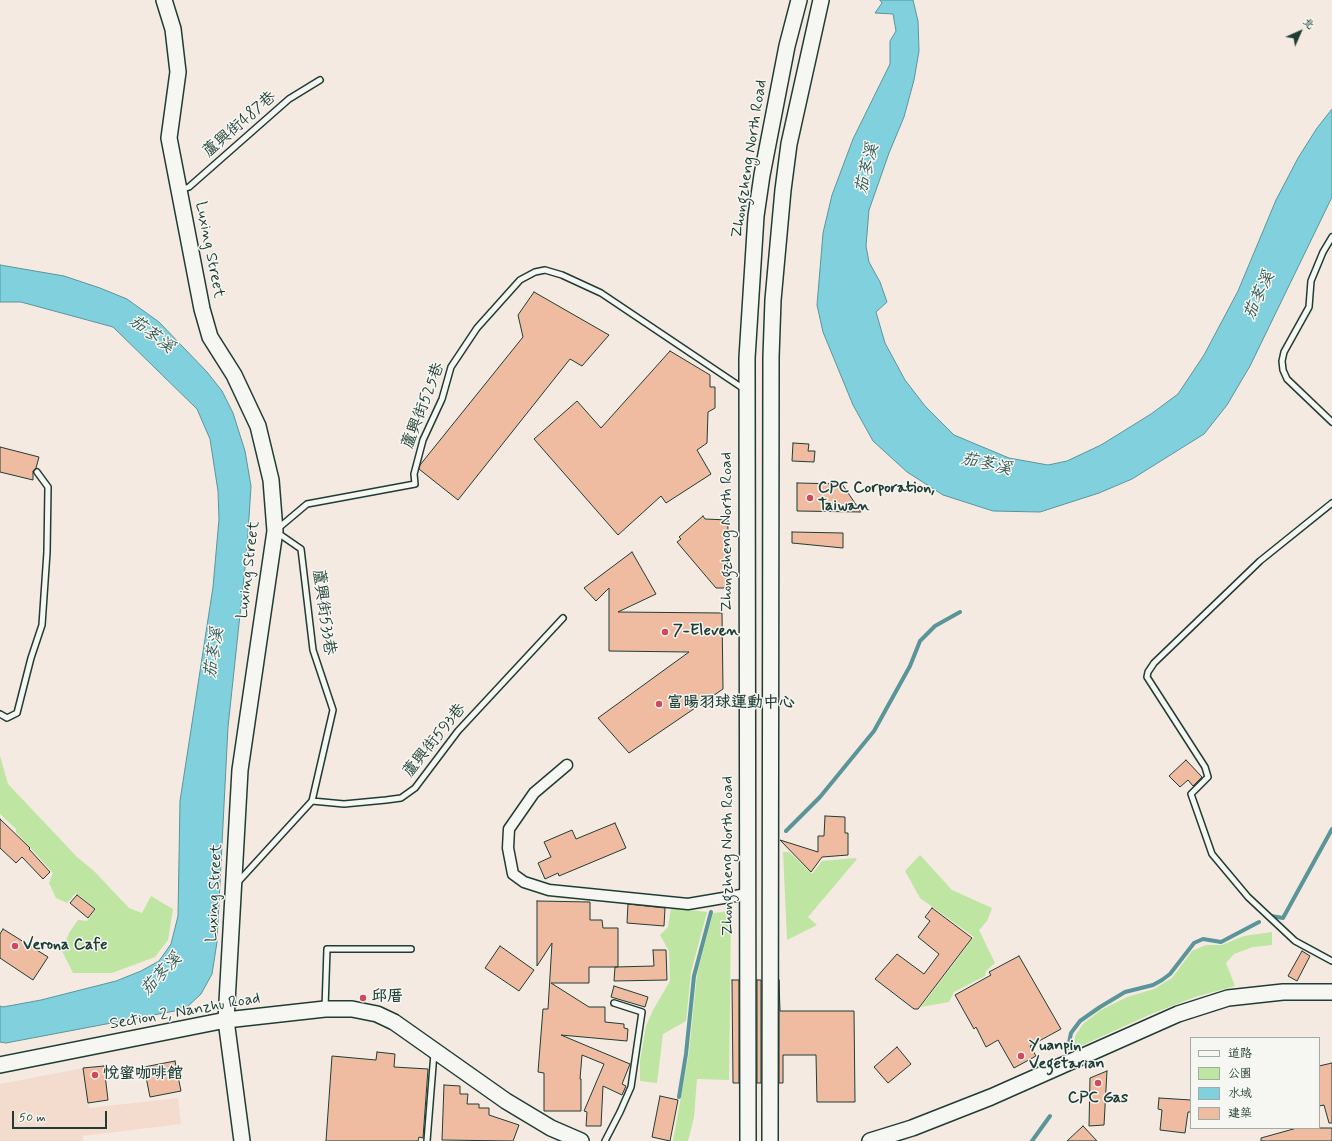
<!DOCTYPE html>
<html>
<head>
<meta charset="utf-8">
<style>
	body { margin:0 }
	#map { position:relative; width:1332px; height:1141px; overflow:hidden; background:#f5eae2; font-family:Mynerve,"LXGW WenKai TC",sans-serif }
	canvas { display:block }
	.legend { position:absolute; left:1190px; top:1037px; width:130px; height:92px; box-sizing:border-box; background:#f6f6f2; border:1px solid #a0aca6; margin:0; padding:5px 7px; list-style:none; font-size:12px; color:#1f3d34 }
	.legend li { display:flex; align-items:center; gap:8px; height:20px }
	.legend b { width:20px; border:1px solid #a0aca6 }
	.north { position:absolute; left:1280px; top:12px; width:40px; height:40px; -webkit-text-stroke:3px #f6f6f2; paint-order:stroke; rotate:45deg; font-size:11px; font-weight:700; line-height:16px; text-align:center; color:#1f3d34 }
	.north::after { content:''; display:block; margin:auto; width:14px; height:18px; background:#1f3d34; clip-path:polygon(50% 0,100% 100%,50% 72%,0 100%) }
	.scale { position:absolute; left:12px; top:1111px; width:95px; height:18px; box-sizing:border-box; border:2px solid #1f3d34; border-top:0; padding-left:5px; font-size:12px; line-height:14px; white-space:nowrap; color:#1f3d34; -webkit-text-stroke:3px #f6f6f2; paint-order:stroke }
</style>
</head>
<body>
<div id="map">
<canvas width="1332" height="1141"></canvas>
<ul class="legend">
<li><b style="height:5px;background:#f6f6f2"></b>道路</li>
<li><b style="height:11px;background:#bee5a1"></b>公園</li>
<li><b style="height:11px;background:#81d0dd"></b>水域</li>
<li><b style="height:11px;background:#efbca1"></b>建築</li>
</ul>
<div class="north">北</div>
<div class="scale">50 m</div>
</div>
<script>
const c = document.querySelector('canvas').getContext('2d');
c.lineJoin = 'round';
function fill(path, color) { c.fillStyle = color; c.fill(path, 'evenodd'); }
const shape = rows => new Path2D(rows.map(r => 'M' + r).join(''));
function stroke(path, color, width, dash) { c.strokeStyle = color; c.lineWidth = width; c.lineCap = dash ? 'butt' : 'round'; c.setLineDash(dash || []); c.stroke(path); }
function label(font, color, halo, rows, align = 'center') {
  c.font = font + ' Mynerve,"LXGW WenKai TC",sans-serif'; c.lineWidth = 3; c.setLineDash([]); c.textBaseline = 'middle'; c.strokeStyle = halo; c.fillStyle = color; for (const [text, x, y, turn = 0] of rows) {
    c.save(); c.translate(x, y); c.rotate((+turn || 0) * Math.PI / 180); c.textAlign = isNaN(turn) ? turn : align; if (halo) c.strokeText(text, 0, 0); c.fillText(text, 0, 0); c.restore();
  }
}
fill(shape([
	[83,1068,89,1108,178,1098,181,1124,83,1136,83,1141,0,1141,0,1084]
]), '#f3dcce');
fill(shape([
	[0,756,8,784,77,857,94,871,129,908,142,913,151,896,173,909,168,940,155,957,112,973,73,973,62,951,69,933,78,920,87,921,96,909,76,893,67,903,56,898,49,883,53,873,16,832,16,829,0,814],
	[783,852,789,852,812,874,822,861,855,858,857,859,808,917,817,925,787,940],
	[920,855,952,890,992,908,987,921,979,930,995,963,986,971,985,976,954,992,949,1002,921,1007,974,937,920,898,905,871],
	[671,908,707,912,691,972,686,1021,663,1034,657,1083,640,1081,640,1061,646,1026,653,1010,670,981,669,951,660,935,668,927],
	[731,911,729,1080,697,1079,694,1117,688,1141,673,1141,689,1053,697,974,713,913],
	[1272,932,1272,945,1253,947,1234,954,1226,963,1235,986,1195,997,1151,1014,1074,1049,1075,1036,1083,1024,1101,1010,1127,997,1154,989,1172,978,1192,951,1206,945,1222,945,1244,936]
]), '#bee5a1');
const water = shape([
	[880,0,913,0,918,21,919,51,914,80,904,117,889,153,869,210,866,246,869,262,880,282,887,302,876,312,885,343,905,380,925,406,954,435,1009,458,1048,465,1067,461,1101,445,1151,414,1178,394,1204,355,1238,291,1276,200,1298,158,1317,128,1332,109,1332,197,1250,366,1227,405,1204,434,1132,479,1099,493,1040,512,993,511,943,495,907,472,873,441,853,405,823,332,817,305,823,233,832,195,853,139,890,64,890,41,896,31,893,14,875,13,882,3,880,0],
	[0,265,64,276,100,288,127,299,159,322,207,372,222,391,233,413,245,451,251,486,247,549,228,727,217,942,212,974,201,994,185,1009,6,1043,0,1042,0,1006,3,1007,41,1000,116,981,141,971,159,961,171,944,178,916,180,801,213,587,219,519,218,491,210,439,197,409,113,327,21,302,0,302,0,265]
]);
fill(water, '#81d0dd');
stroke(water, '#5a9599', 1);
stroke(shape([
	[786,831,820,797,874,731,910,666,920,641,935,626,960,612],
	[1271,916,1283,918,1332,829],
	[1068,1048,1071,1033,1080,1021,1100,1007,1125,992,1153,985,1162,980,1170,974,1194,943,1203,939,1221,942,1259,922],
	[679,1097,686,1054,694,976,711,912],
	[1032,1141,1050,1116]
]), '#5a9599', 4);
const building = shape([
	[534,292,609,335,582,366,570,359,458,500,419,469,420,465,523,337,518,315,534,292],
	[670,351,710,375,710,387,715,387,715,408,708,412,707,443,697,450,711,474,666,503,661,496,618,535,534,439,577,401,601,428,670,351],
	[793,443,809,444,808,451,815,451,814,462,792,461,793,443],
	[0,447,39,457,36,468,33,471,33,480,0,472,0,447],
	[797,483,842,484,861,512,797,511,797,483],
	[703,516,705,519,728,520,727,588,716,588,677,542,681,539,679,537,703,516],
	[792,532,843,533,843,548,792,543,792,532],
	[632,552,656,594,618,612,722,613,723,689,629,753,598,718,689,652,609,651,609,588,596,601,584,588,632,552],
	[1186,760,1202,777,1193,786,1188,780,1180,787,1169,776,1186,760],
	[825,816,845,817,845,833,848,833,848,855,822,857,811,872,780,840,818,852,818,836,824,836,825,816],
	[0,819,30,848,29,849,50,872,43,879,22,857,16,863,0,848,0,819],
	[615,823,626,848,559,876,558,873,545,879,538,863,551,857,544,842,572,830,576,839,615,823],
	[77,895,95,909,88,918,70,903,77,895],
	[537,901,590,902,590,920,602,920,603,928,618,928,618,967,589,967,589,983,551,983,589,1007,605,1007,605,1022,624,1024,624,1028,628,1029,627,1041,561,1035,630,1064,622,1084,626,1086,622,1095,603,1086,601,1126,586,1126,587,1112,584,1111,604,1064,582,1055,580,1079,581,1079,581,1111,544,1111,544,1073,538,1072,543,1009,548,1009,552,943,537,966,537,901],
	[628,904,665,908,664,926,627,923,628,904],
	[932,908,972,938,918,1009,914,1009,875,979,897,954,924,974,939,954,918,937,930,921,925,917,932,908],
	[3,929,48,957,33,980,0,958,0,934,3,929],
	[500,946,534,970,519,991,485,968,500,946],
	[653,950,666,950,667,980,614,981,615,967,654,966,653,950],
	[1302,951,1310,956,1297,981,1288,976,1302,951],
	[1019,956,1061,1029,1030,1046,1036,1056,1014,1068,998,1040,986,1047,976,1027,974,1029,955,995,991,975,989,972,1019,956],
	[732,980,739,980,739,1083,733,1083,732,980],
	[757,980,761,980,761,1083,757,1083,757,980],
	[779,980,780,1011,854,1011,855,1102,817,1102,816,1055,783,1055,783,1083,779,1083,779,980],
	[614,986,648,997,645,1007,611,997,614,986],
	[897,1047,911,1064,888,1083,874,1067,897,1047],
	[377,1052,395,1054,394,1067,428,1069,423,1138,419,1137,418,1141,326,1141,332,1056,376,1060,377,1052],
	[175,1061,181,1091,150,1097,144,1067,175,1061],
	[1332,1063,1332,1123,1329,1123,1324,1105,1319,1106,1319,1066,1332,1063],
	[104,1066,108,1100,88,1103,83,1068,104,1066],
	[1107,1071,1104,1125,1089,1126,1090,1078,1107,1071],
	[444,1085,460,1086,460,1094,468,1094,467,1104,479,1104,479,1108,489,1108,489,1115,519,1125,513,1141,442,1140,444,1085],
	[660,1096,678,1100,670,1141,652,1137,660,1096],
	[1159,1098,1191,1100,1191,1112,1188,1112,1185,1133,1160,1130,1162,1110,1158,1109,1159,1098],
	[1083,1126,1097,1141,1067,1141,1083,1126],
	[1297,1128,1332,1128,1332,1141,1261,1141,1261,1138,1297,1128]
]);
fill(building, '#efbca1');
stroke(building, '#1f3d34', 1);
const lane = shape([
	[180,190,189,187,289,99,320,80],
	[1332,237,1323,252,1311,281,1309,307,1284,352,1282,361,1283,370,1287,379,1332,422],
	[1332,503,1260,561,1154,663,1148,672,1147,677,1205,767,1208,777,1191,794,1212,854,1248,897,1295,941,1332,961],
	[0,714,7,718,17,713,31,658,42,625,47,552,48,487,37,472],
	[312,801,344,804,386,800,401,798,415,788,458,731,563,618],
	[238,882,312,801,333,710,313,650,301,549,275,531,307,504,415,484,414,474,423,440,442,399,451,367,477,328,520,280,535,272,545,270,562,275,601,293,744,389],
	[325,1008,327,949,411,949],
	[427,1141,434,1053],
	[605,1141,620,1112,631,1087,642,1012,614,1003]
]);
const street = shape([
	[567,765,534,793,509,829,508,848,513,874,524,882,549,890,688,904,747,894]
]);
const secondary = shape([
	[164,0,173,29,178,72,169,138,202,309,210,337,234,375,258,426,271,480,275,531,240,770,226,1020,242,1141],
	[0,1065,226,1020,325,1009,352,1009,377,1014,394,1022,506,1101,551,1128,581,1141],
	[748,1141,747,358,756,216,762,175,787,46,799,0],
	[770,1141,771,357,773,300,783,190,789,144,821,0],
	[870,1141,912,1128,991,1097,1178,1014,1228,998,1283,992,1332,992]
]);
stroke(lane, '#1f3d34', 8);
stroke(street, '#1f3d34', 13);
stroke(secondary, '#1f3d34', 18);
stroke(lane, '#f6f6f2', 5);
stroke(street, '#f6f6f2', 10);
stroke(secondary, '#f6f6f2', 15);
for (const [x, y, r, color] of [
	[810,498,4,"#d1495b"],
	[665,632,4,"#d1495b"],
	[659,704,4,"#d1495b"],
	[15,946,4,"#d1495b"],
	[363,998,4,"#d1495b"],
	[1021,1056,4,"#d1495b"],
	[95,1075,4,"#d1495b"],
	[1098,1083,4,"#d1495b"]
]) { const dot = new Path2D(); dot.arc(x, y, r, 0, 2 * Math.PI); c.fillStyle = color; c.fill(dot); stroke(dot, '#f6f6f2', 1.5); }
label('16px', '#1f3d34', '#f6f6f2', [
	["蘆興街487巷",240,125,-41],
	["Zhongzheng North Road",750,159,-81],
	["Luxing Street",209,250,79],
	["蘆興街525巷",424,406,-69],
	["Zhongzheng North Road",728,532,-90],
	["Luxing Street",249,570,-83],
	["蘆興街533巷",323,612,82],
	["蘆興街593巷",435,741,-51],
	["Zhongzheng North Road",729,856,-90],
	["Luxing Street",215,893,-87],
	["Section 2, Nanzhu Road",185,1012,-10]
]);
label('bold 16px', '#1f3d34', '#f6f6f2', [
	["CPC Corporation,",818,489],
	["Taiwan",818,507],
	["7-Eleven",673,632],
	["富暘羽球運動中心",667,704],
	["Verona Cafe",23,946],
	["邱厝",371,998],
	["Yuanpin",1029,1047],
	["Vegetarian",1029,1065],
	["悅蜜咖啡館",103,1075],
	["CPC Gas",1098,1099,"center"]
], 'left');
label('italic 17px', '#335a56', '#f6f6f2', [
	["茄苳溪",868,169,-76],
	["茄苳溪",1260,296,-65],
	["茄苳溪",151,335,37],
	["茄苳溪",986,465,13],
	["茄苳溪",215,653,-81],
	["茄苳溪",162,975,-47]
]);
</script>
</body>
</html>
